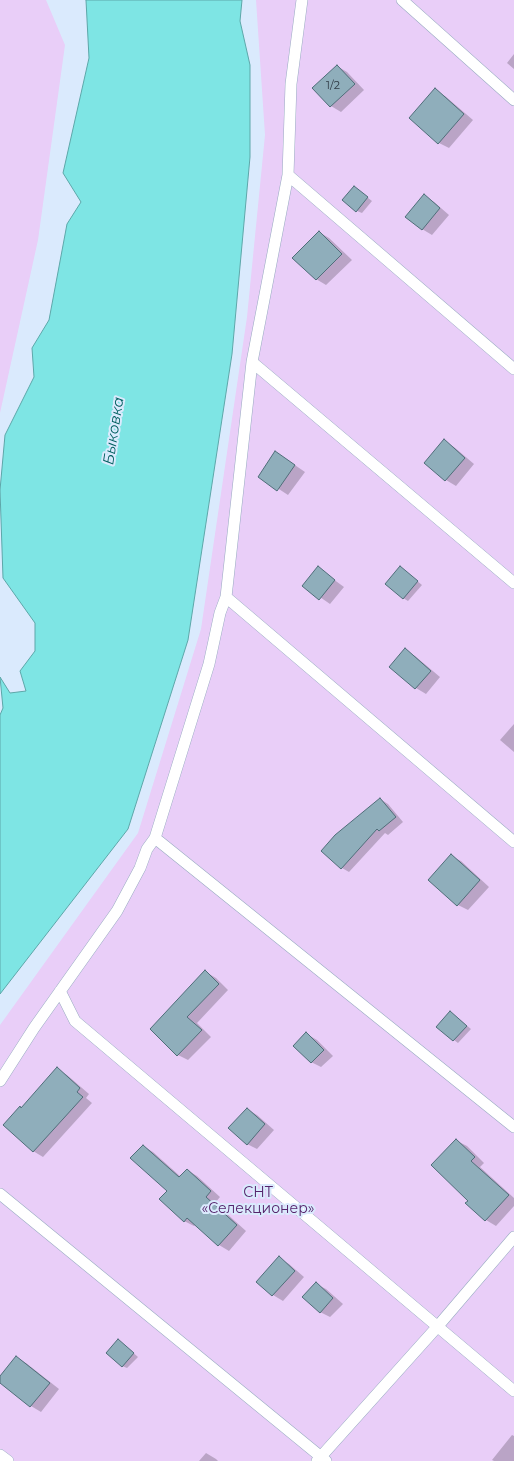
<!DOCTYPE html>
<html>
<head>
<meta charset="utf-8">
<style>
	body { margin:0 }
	canvas { display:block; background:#daeafd }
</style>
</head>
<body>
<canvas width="514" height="1461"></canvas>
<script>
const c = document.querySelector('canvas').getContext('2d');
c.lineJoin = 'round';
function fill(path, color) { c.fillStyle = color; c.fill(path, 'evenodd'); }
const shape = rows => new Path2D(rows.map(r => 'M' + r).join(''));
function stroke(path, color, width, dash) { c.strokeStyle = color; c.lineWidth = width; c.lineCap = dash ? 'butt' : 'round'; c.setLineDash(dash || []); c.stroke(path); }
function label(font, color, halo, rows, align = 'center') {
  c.font = font + ' Montserrat,sans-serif'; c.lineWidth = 4; c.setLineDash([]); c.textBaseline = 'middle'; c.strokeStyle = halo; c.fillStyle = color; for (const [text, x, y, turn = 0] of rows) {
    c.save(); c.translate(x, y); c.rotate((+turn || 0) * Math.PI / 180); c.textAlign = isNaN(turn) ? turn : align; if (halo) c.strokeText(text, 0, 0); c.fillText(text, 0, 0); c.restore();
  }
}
fill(shape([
	[0,0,46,0,65,45,38,240,0,413],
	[256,0,514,0,514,1461,0,1461,0,1025,138,833,201,629,247,317,265,135]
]), '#e9cef8');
const water = shape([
	[86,0,242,0,240,21,250,65,250,157,232,354,188,640,128,829,0,994,0,715,3,708,0,677,10,693,26,691,20,671,35,651,35,623,3,578,0,490,5,435,34,377,32,348,49,320,67,224,81,202,63,173,89,58,86,0]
]);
fill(water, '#7ee5e4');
stroke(water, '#5da7a9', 1);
fill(shape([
	[514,54,514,69,507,63],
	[337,66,347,72,364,90,341,112,331,106],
	[435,90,445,96,473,120,449,148,439,143],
	[354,187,372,201,362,213,357,211],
	[424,196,434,202,449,215,432,235,422,229],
	[319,232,329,238,352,260,326,285,316,279],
	[444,441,454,447,474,464,456,486,446,480,426,463],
	[286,459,305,472,288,495,259,476],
	[318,568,344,587,330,604,304,586],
	[405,571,422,585,408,601,403,598],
	[405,650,415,656,440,677,426,694,416,688,391,667],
	[514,724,514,752,500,740],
	[380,799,388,804,403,822,388,835,385,833,349,872,342,868],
	[451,856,461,861,489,887,468,910,458,905],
	[206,972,216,978,228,990,197,1023,211,1037,188,1060,178,1055,151,1029],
	[455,1016,471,1029,458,1043,454,1040],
	[307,1034,317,1040,333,1056,321,1067,311,1062],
	[57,1069,67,1075,89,1094,86,1098,92,1103,43,1157,33,1151,22,1109],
	[247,1109,257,1115,274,1130,257,1149,247,1144],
	[457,1141,467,1146,484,1163,480,1167,514,1198,514,1206,496,1226,486,1220,467,1203,470,1200],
	[143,1146,153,1152,181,1177,187,1170,197,1176,220,1197,215,1203,246,1231,229,1251,219,1245,196,1224,194,1226,184,1221],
	[279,1258,289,1264,304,1277,283,1301,273,1295,258,1282],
	[316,1284,326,1289,343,1304,330,1317,320,1312],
	[123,1344,138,1357,127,1368,122,1366],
	[17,1358,26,1363,59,1389,41,1412,31,1406,0,1381,0,1378],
	[512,1435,514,1436,514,1461,494,1461,492,1460],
	[206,1453,216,1459,218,1461,199,1461]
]), '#0003');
const building = shape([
	[337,65,355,84,330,107,312,88,337,65],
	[435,88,464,114,438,144,409,118,435,88],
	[354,186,368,197,356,212,342,200,354,186],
	[424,194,440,208,422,230,405,217,424,194],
	[319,231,342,254,316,280,292,258,319,231],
	[444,439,465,458,445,481,424,463,444,439],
	[275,451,295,465,277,491,258,477,275,451],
	[318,566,335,580,319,600,302,586,318,566],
	[400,566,418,581,403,599,385,584,400,566],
	[405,648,431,671,415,689,389,667,405,648],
	[380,798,396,817,379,831,377,829,341,869,321,851,335,835,380,798],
	[451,854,480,880,457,906,428,880,451,854],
	[205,970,219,984,187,1017,202,1030,177,1056,150,1029,205,970],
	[450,1011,467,1026,453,1041,436,1027,450,1011],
	[306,1032,324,1050,311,1063,293,1046,306,1032],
	[57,1067,80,1088,77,1092,83,1097,33,1152,3,1125,20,1106,21,1108,57,1067],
	[247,1108,265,1124,247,1145,228,1128,247,1108],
	[456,1139,475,1157,471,1161,509,1195,485,1221,465,1203,468,1201,431,1165,456,1139],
	[143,1145,179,1177,187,1169,211,1191,206,1197,237,1225,218,1246,187,1218,184,1222,159,1199,167,1191,130,1158,143,1145],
	[279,1256,295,1271,272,1296,256,1282,279,1256],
	[316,1282,333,1298,320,1313,302,1297,316,1282],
	[118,1339,134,1353,122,1367,106,1353,118,1339],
	[16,1356,50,1383,30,1407,0,1383,0,1376,16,1356]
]);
fill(building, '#8faebb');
stroke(building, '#506e7a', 1);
const lane = shape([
	[402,0,514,100],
	[288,175,514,369],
	[252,362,514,583],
	[226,597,514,842],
	[155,838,514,1127],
	[60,991,75,1021,514,1391],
	[0,1081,34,1028,117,911,140,868,147,849,155,838,209,664,220,613,226,597,252,362,288,175,291,84,302,0],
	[0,1194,326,1461],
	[0,1455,8,1461],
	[317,1461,438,1326,514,1237]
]);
stroke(lane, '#99abc2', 12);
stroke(lane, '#fff', 11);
label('11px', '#2f3b45', null, [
	["1/2",333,86]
]);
label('14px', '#56246c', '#daeafd', [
	["СНТ",258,1193],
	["«Селекционер»",258,1209]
]);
label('italic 15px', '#005f5f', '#daeafd', [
	["Быковка",114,431,-81]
]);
</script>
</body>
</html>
